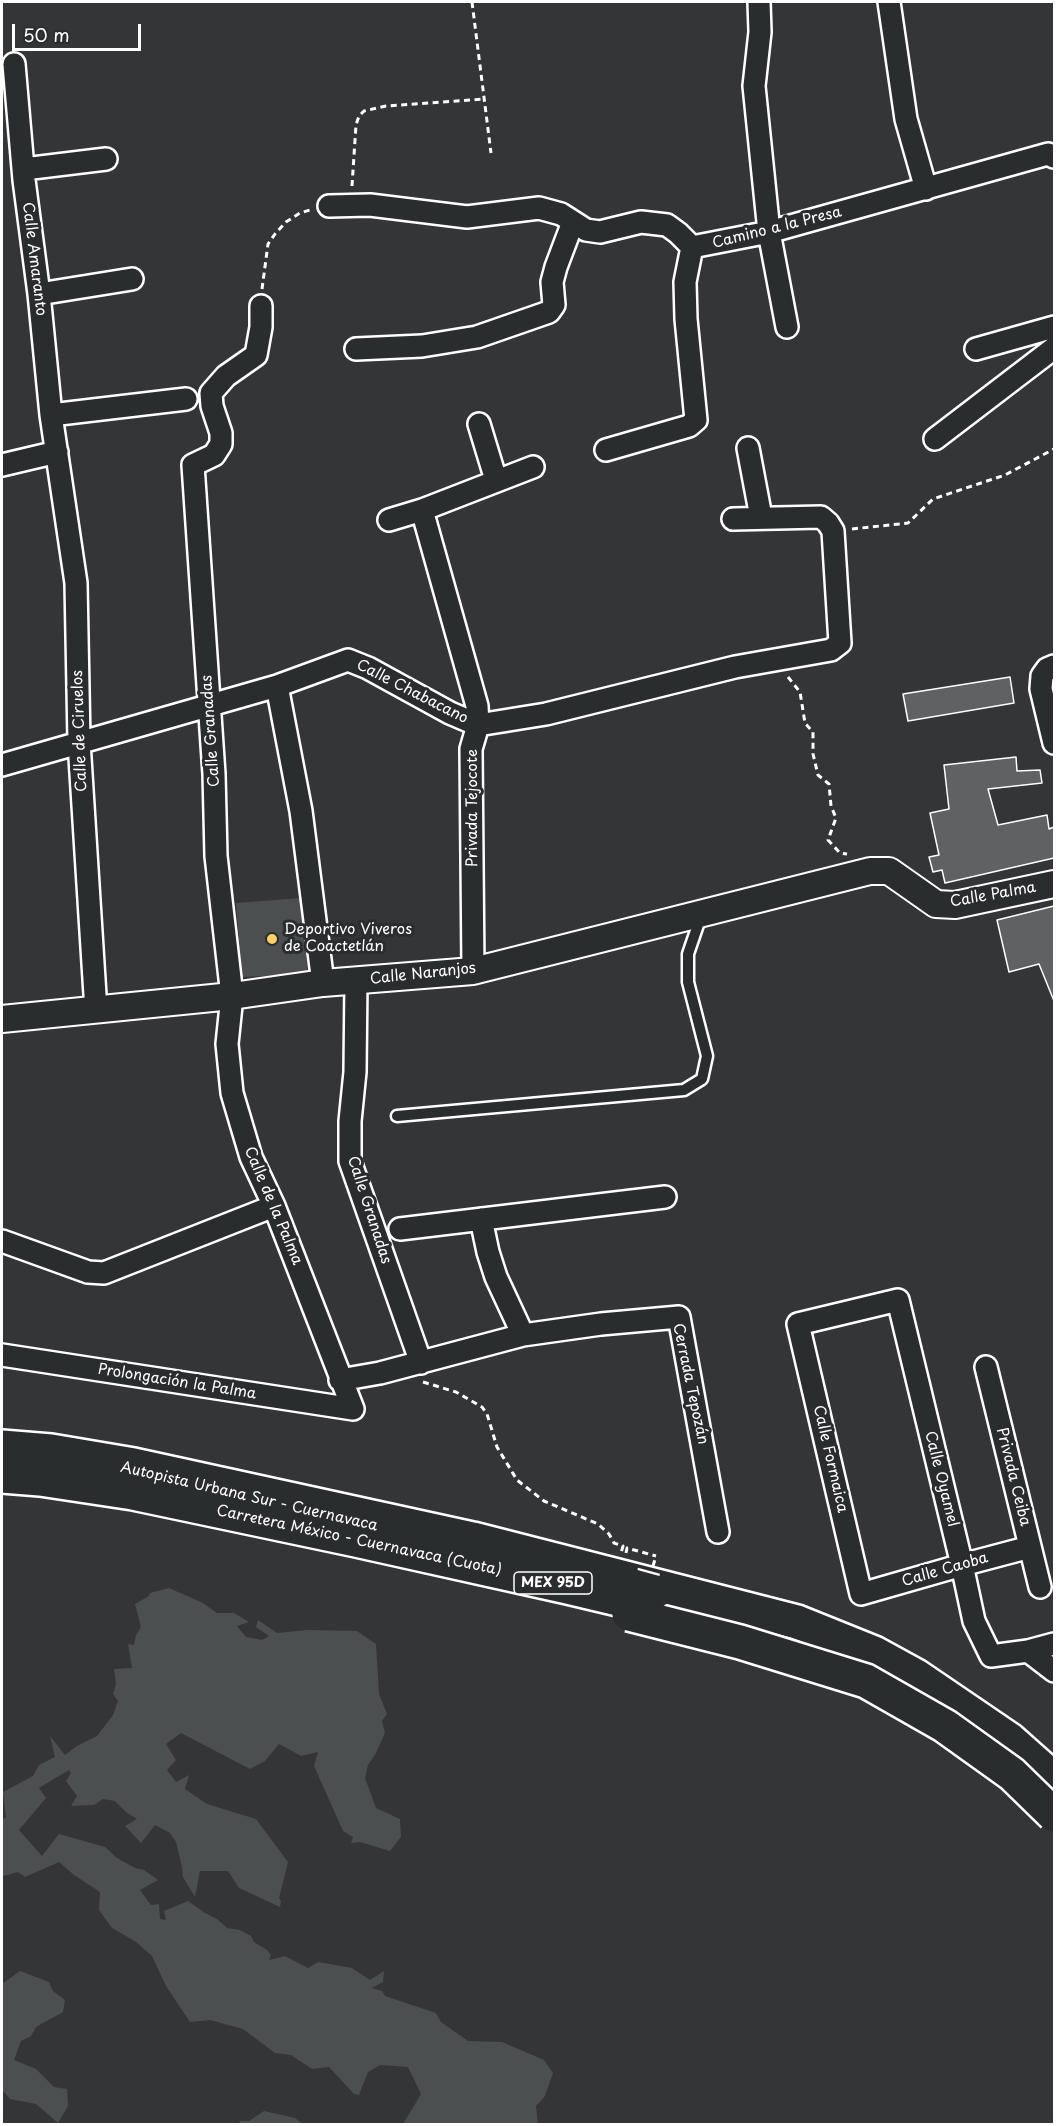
<!DOCTYPE html>
<html>
<head>
<meta charset="utf-8">
<style>
	body { margin:0 }
	#map { position:relative; width:1056px; height:2126px; overflow:hidden; background:#333536; font-family:"Playpen Sans",sans-serif }
	canvas { display:block }
	.frame { position:absolute; inset:0; border:3px solid #fff; pointer-events:none }
	.scale { position:absolute; left:12px; top:24px; width:129px; height:27px; box-sizing:border-box; border:3px solid #fff; border-top:0; padding-left:8px; font-size:18px; line-height:21px; white-space:nowrap; color:#fff; -webkit-text-stroke:4px #2a2d2e; paint-order:stroke }
</style>
</head>
<body>
<div id="map">
<canvas width="1056" height="2126"></canvas>
<div class="frame"></div>
<div class="scale">50 m</div>
</div>
<script>
const c = document.querySelector('canvas').getContext('2d');
c.lineJoin = 'round';
function fill(path, color) { c.fillStyle = color; c.fill(path, 'evenodd'); }
const shape = rows => new Path2D(rows.map(r => 'M' + r).join(''));
function stroke(path, color, width, dash) { c.strokeStyle = color; c.lineWidth = width; c.lineCap = dash ? 'butt' : 'round'; c.setLineDash(dash || []); c.stroke(path); }
function label(font, color, halo, rows, align = 'center') {
  c.font = font + ' "Playpen Sans",sans-serif'; c.lineWidth = 6; c.setLineDash([]); c.textBaseline = 'middle'; c.strokeStyle = halo; c.fillStyle = color; for (const [text, x, y, turn = 0] of rows) {
    c.save(); c.translate(x, y); c.rotate((+turn || 0) * Math.PI / 180); c.textAlign = isNaN(turn) ? turn : align; if (halo) c.strokeText(text, 0, 0); c.fillText(text, 0, 0); c.restore();
  }
}
fill(shape([
	[301,898,308,974,242,977,236,903],
	[169,1588,203,1603,217,1613,234,1613,249,1622,237,1626,246,1637,262,1640,269,1636,256,1627,258,1620,277,1633,307,1630,357,1631,376,1644,379,1694,387,1714,382,1721,385,1733,376,1753,368,1765,365,1778,376,1808,400,1819,401,1837,390,1851,360,1842,351,1843,353,1837,343,1831,314,1766,318,1752,301,1756,279,1744,265,1761,250,1769,181,1733,166,1744,176,1760,167,1770,176,1782,189,1775,185,1789,207,1804,256,1819,288,1862,279,1898,281,1901,280,1907,239,1888,228,1871,200,1871,195,1897,183,1877,182,1867,176,1842,170,1833,155,1825,141,1843,125,1826,137,1819,126,1812,115,1801,103,1799,94,1805,71,1806,77,1796,66,1781,71,1773,69,1770,39,1788,46,1798,19,1830,42,1856,59,1834,105,1847,117,1858,135,1868,144,1870,158,1880,140,1890,151,1905,159,1904,160,1919,166,1920,164,1911,188,1901,205,1913,217,1919,227,1928,240,1930,251,1936,254,1942,267,1950,271,1955,269,1960,285,1956,308,1968,318,1962,352,1968,370,1980,384,1971,383,1982,372,1988,382,1991,385,1996,436,2013,441,2022,468,2041,502,2042,544,2060,553,2073,545,2096,536,2106,538,2124,403,2124,421,2094,408,2067,380,2065,368,2072,359,2095,354,2094,329,2067,312,2069,291,2055,275,2053,243,2029,210,2020,190,2022,166,1986,152,1956,136,1942,112,1928,99,1910,100,1892,74,1875,59,1862,25,1877,18,1872,4,1876,2,1873,2,1820,6,1817,3,1792,33,1776,39,1765,55,1757,50,1736,65,1755,77,1746,97,1736,113,1715,118,1701,113,1694,116,1684,114,1669,132,1668,128,1644,134,1645,136,1635,141,1627,135,1604,149,1596,150,1593],
	[20,1971,49,1982,53,1991,65,2000,63,2012,36,2027,31,2036,21,2041,14,2060,36,2069,54,2087,67,2089,68,2106,58,2123,36,2104,10,2099,2,2090,2,1984],
	[264,2111,295,2118,303,2124,239,2124,240,2121,249,2121]
]), '#4c4f50');
const building = shape([
	[1010,677,1014,703,908,721,903,694,1010,677],
	[1016,757,1017,771,1040,770,1042,783,988,789,998,825,1047,815,1049,829,1054,827,1054,858,945,883,942,870,933,872,929,857,939,855,930,813,949,809,944,765,1016,757],
	[1054,906,1054,1001,1039,964,1009,972,997,920,1054,906]
]);
fill(building, '#5f6162');
stroke(building, '#fff', 1.5);
const service = shape([
	[397,1116,684,1090,702,1079,707,1056,688,982,688,954,701,916]
]);
const minor = shape([
	[759,2,760,32,754,86,769,232,787,327],
	[889,2,906,119,926,189],
	[14,64,24,180,39,294,51,415,76,583,79,742,96,1011],
	[24,169,106,159],
	[329,206,370,205,467,217,539,208,561,214,586,230,600,232,641,222,667,225,678,233,692,247,769,232,1048,154,1054,157],
	[39,294,132,279],
	[261,306,261,327,256,355,226,376,211,393,212,406,221,433,221,444,214,455,193,465,214,774,216,856,232,996,227,1044,232,1093,251,1157,274,1206,353,1409],
	[356,349,422,346,477,337,549,312,554,305,552,282,556,267,573,222],
	[976,349,1054,327],
	[51,415,186,399],
	[479,424,496,480],
	[935,439,1054,348],
	[748,448,761,517],
	[606,450,689,426,696,420,686,319,685,282,692,247],
	[2,465,57,452],
	[422,510,477,706,478,725,471,749,473,971],
	[389,520,422,510,533,467],
	[1054,666,1047,669,1042,676,1041,689,1054,743],
	[277,686,301,811,323,983],
	[2,765,277,686,348,660,368,668,450,713,478,725,546,714,735,667,831,650,840,643,833,531,828,523,821,517,733,519],
	[356,981,355,1072,350,1121,350,1161,421,1363],
	[481,1219,488,1252,496,1277,523,1335],
	[400,1229,665,1197],
	[2,1241,88,1272,104,1273,274,1206],
	[2,1355,353,1409],
	[986,1367,1040,1587],
	[340,1380,380,1373,523,1335,601,1324,679,1317,718,1532],
	[1030,1547,962,1565,861,1594,798,1324,898,1300,962,1565,974,1621,991,1656,1028,1651,1054,1644],
	[1028,1651,1054,1671]
]);
const tertiary = shape([
	[2,1019,232,996,323,983,473,971,870,871,889,871,936,904,955,905,1054,884]
]);
const motorway = shape([
	[2,1447,51,1451,134,1465,473,1539,797,1622,874,1653,916,1676,1010,1740,1054,1779],
	[2,1476,40,1479,133,1493,356,1540,567,1587,664,1610]
]);
stroke(service, '#fff', 15);
stroke(minor, '#fff', 26);
stroke(tertiary, '#fff', 30);
stroke(motorway, '#fff', 38);
stroke(shape([
	[472,2,491,153],
	[352,186,356,125,359,116,364,111,386,106,484,99],
	[262,289,268,244,275,234,286,222,300,213,313,209],
	[852,529,908,523,933,499,1005,475,1054,449],
	[788,677,800,692,805,723,813,732,813,754,818,775,829,784,831,806,836,818,828,840,840,853,847,854],
	[423,1382,456,1392,482,1407,487,1414,497,1447,517,1480,544,1501,598,1524,609,1534,614,1543,623,1546,621,1553],
	[626,1553,627,1548,656,1556]
]), '#fff', 3, [6, 4.5]);
stroke(service, '#2a2d2e', 10);
stroke(minor, '#2a2d2e', 21);
stroke(tertiary, '#2a2d2e', 26);
stroke(motorway, '#2a2d2e', 33);
const motorwayBridge = shape([
	[633,1586,655,1592],
	[629,1614,740,1642,866,1681,945,1726,1012,1774,1054,1815]
]);
stroke(motorwayBridge, '#fff', 38, []);
stroke(shape([
	[653,1566,656,1556]
]), '#fff', 3, [6, 4.5]);
stroke(motorwayBridge, '#2a2d2e', 33);
for (const [x, y, r, color] of [
	[272,939,6,"#ffd166"]
]) { const dot = new Path2D(); dot.arc(x, y, r, 0, 2 * Math.PI); c.fillStyle = color; c.fill(dot); stroke(dot, '#2a2d2e', 2); }
for (const [x, y, w] of [
	[553,1583,78]
]) { const box = new Path2D(); box.roundRect(x - w / 2, y - 11, w, 22, 4.5); c.fillStyle = '#2a2d2e'; c.fill(box); stroke(box, '#fff', 1.5); }
label('bold 14px', '#fff', null, [
	["MEX 95D",553,1583]
]);
label('15px', '#fff', '#2a2d2e', [
	["Camino a la Presa",777,228,-14],
	["Calle Amaranto",34,259,83],
	["Calle Chabacano",412,692,27],
	["Calle de Ciruelos",80,731,-92],
	["Calle Granadas",211,731,-94],
	["Privada Tejocote",473,808,-90],
	["Calle Palma",993,895,-10],
	["Calle Naranjos",423,974,-6],
	["Calle de la Palma",273,1206,67],
	["Calle Granadas",369,1210,72],
	["Prolongación la Palma",177,1382,9],
	["Cerrada Tepozán",690,1384,78],
	["Calle Formaica",830,1459,77],
	["Privada Ceiba",1013,1477,76],
	["Calle Oyamel",941,1479,76],
	["Autopista Urbana Sur - Cuernavaca",249,1497,13],
	["Carretera México - Cuernavaca (Cuota)",359,1541,12],
	["Calle Caoba",945,1570,-16]
]);
label('15px', '#fff', '#2a2d2e', [
	["Deportivo Viveros",284,930],
	["de Coactetlán",284,947]
], 'left');
</script>
</body>
</html>
